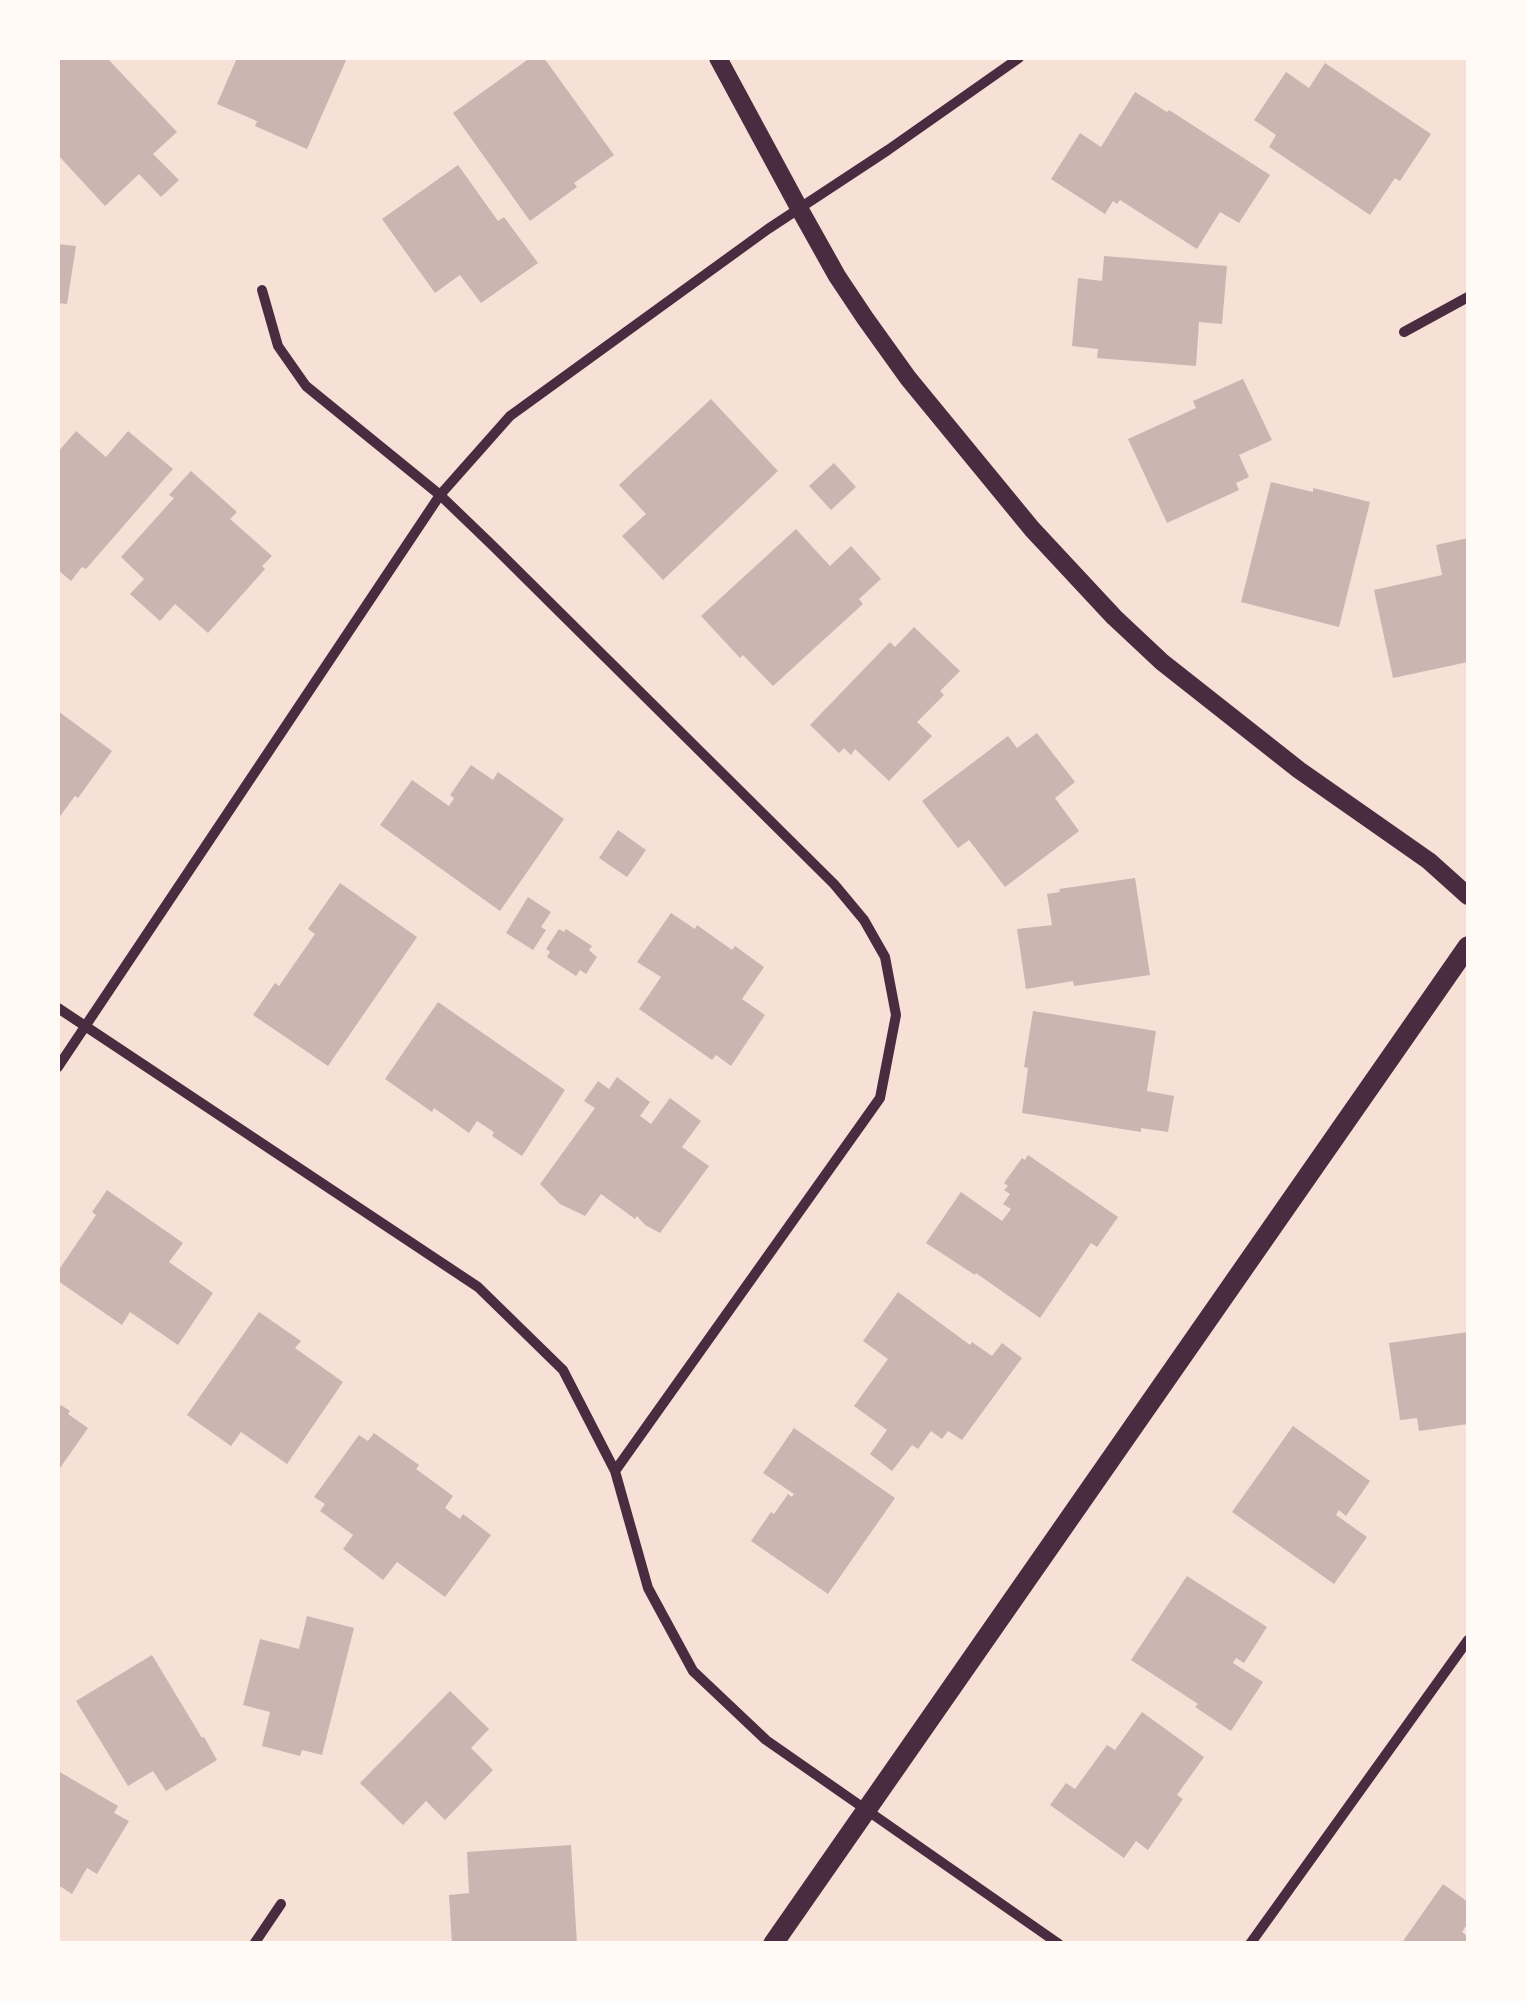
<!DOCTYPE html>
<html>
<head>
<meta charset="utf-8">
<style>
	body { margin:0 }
	#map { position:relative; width:1526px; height:2001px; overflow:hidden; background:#f7e1d7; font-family:"PT Sans",sans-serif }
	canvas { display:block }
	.frame { position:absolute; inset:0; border:60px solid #fffaf5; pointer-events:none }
</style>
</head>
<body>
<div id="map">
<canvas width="1526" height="2001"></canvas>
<div class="frame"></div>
</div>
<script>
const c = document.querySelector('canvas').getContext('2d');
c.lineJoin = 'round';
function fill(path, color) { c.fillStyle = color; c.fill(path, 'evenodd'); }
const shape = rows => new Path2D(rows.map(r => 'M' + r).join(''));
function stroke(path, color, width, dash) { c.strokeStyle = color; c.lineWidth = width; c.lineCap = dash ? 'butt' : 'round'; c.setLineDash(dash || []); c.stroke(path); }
fill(shape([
	[58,58,107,58,177,132,153,154,179,180,161,197,139,174,105,206,58,155],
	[237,58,347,58,307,149,255,126,257,121,217,104],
	[530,58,544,58,614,155,574,183,577,187,530,221,453,113],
	[1325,63,1431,134,1400,181,1395,178,1370,215,1269,147,1276,135,1254,120,1286,72,1309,88],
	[1135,92,1167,112,1169,110,1270,175,1239,223,1220,212,1197,249,1120,200,1117,204,1113,201,1105,214,1051,179,1080,133,1101,147],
	[458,165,498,221,504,217,538,263,481,303,460,275,435,293,382,219],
	[58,244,76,246,67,304,58,303],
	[1104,256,1227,266,1222,324,1199,322,1196,366,1097,358,1098,349,1072,346,1078,278,1102,281],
	[1243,379,1272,440,1239,455,1249,477,1236,483,1239,490,1167,523,1128,439,1196,408,1193,401],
	[711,399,778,471,663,580,622,536,646,514,619,485],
	[76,431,106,457,128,431,173,469,86,569,82,567,71,581,58,570,58,452],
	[834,463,856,487,831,510,809,486],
	[191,471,237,512,230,519,272,556,262,566,265,569,208,633,175,604,160,621,130,594,144,579,121,557,174,498,169,495],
	[1271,482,1313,492,1313,488,1370,502,1339,627,1241,602],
	[796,529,830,566,851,546,881,579,859,599,863,604,773,686,743,655,740,658,701,616],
	[1468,538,1468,662,1393,678,1374,590,1442,575,1436,545],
	[914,627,960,671,940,691,944,695,917,722,932,736,889,781,855,749,851,755,844,748,839,753,810,725,890,642,895,647],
	[58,711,112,751,78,798,75,796,58,819],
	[1037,733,1075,782,1055,798,1079,831,1005,887,969,840,958,848,922,801,1008,736,1017,748],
	[471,765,493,780,498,772,564,819,500,911,380,825,412,780,449,806,454,798,450,795],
	[618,830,646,850,627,877,599,858],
	[1135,878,1150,975,1074,986,1073,981,1026,989,1017,929,1052,925,1047,894,1060,892,1059,889],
	[340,883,417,937,328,1066,253,1015,275,983,279,986,315,934,308,929],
	[528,897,551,912,541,927,546,930,533,950,506,933],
	[671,913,695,929,697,925,732,950,735,946,764,967,742,999,765,1015,731,1066,716,1055,712,1060,639,1009,661,977,637,962],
	[559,929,564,932,566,929,592,946,589,950,597,957,586,974,580,970,576,976,547,957,550,952,546,949],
	[438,1002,565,1090,522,1156,492,1136,494,1132,477,1121,469,1133,434,1108,432,1112,385,1079],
	[1033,1011,1156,1031,1147,1091,1174,1096,1168,1132,1141,1128,1141,1132,1022,1113,1028,1068,1024,1067],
	[617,1077,650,1102,640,1116,651,1124,670,1098,701,1121,682,1147,709,1166,660,1233,645,1225,637,1216,635,1219,601,1194,585,1216,560,1204,540,1184,595,1108,584,1101,598,1081,609,1089],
	[1028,1155,1118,1217,1097,1247,1091,1243,1040,1318,976,1273,975,1275,926,1243,961,1192,1002,1221,1011,1209,1003,1204,1010,1194,1004,1190,1008,1186,1004,1183,1022,1158,1025,1160],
	[107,1190,183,1243,169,1262,213,1293,178,1345,130,1312,122,1325,58,1281,58,1271,96,1215,92,1212],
	[898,1292,970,1345,972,1342,992,1356,1002,1343,1022,1358,962,1440,948,1431,942,1439,931,1431,918,1449,912,1445,892,1471,870,1454,887,1430,854,1406,888,1359,863,1341],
	[259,1312,301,1341,295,1348,343,1382,287,1464,241,1432,231,1446,187,1415],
	[1468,1332,1468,1424,1419,1431,1417,1418,1400,1420,1389,1343],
	[61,1405,70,1411,68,1414,88,1428,58,1471,58,1406,59,1408],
	[1293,1426,1370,1481,1346,1516,1339,1510,1336,1515,1367,1537,1334,1584,1232,1512],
	[794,1428,895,1498,828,1594,751,1541,771,1512,774,1514,788,1494,792,1497,794,1494,763,1473],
	[374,1433,419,1465,416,1469,453,1496,445,1508,460,1519,463,1514,491,1535,445,1597,397,1562,383,1580,343,1549,353,1535,320,1511,325,1504,314,1497,359,1435,368,1441],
	[1187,1576,1267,1627,1244,1663,1236,1658,1233,1663,1263,1682,1231,1731,1195,1707,1198,1704,1131,1660],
	[307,1616,354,1628,322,1755,302,1750,300,1756,262,1746,270,1712,243,1705,260,1639,299,1649],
	[152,1655,202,1738,204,1737,217,1760,166,1791,153,1771,128,1786,76,1701],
	[450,1691,489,1729,471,1748,493,1770,445,1820,426,1801,403,1825,360,1783],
	[1142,1712,1204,1757,1177,1795,1183,1799,1148,1850,1136,1841,1124,1858,1050,1805,1066,1783,1075,1789,1107,1745,1115,1750],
	[58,1771,118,1806,114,1813,129,1821,97,1874,87,1868,72,1894,58,1885],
	[571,1845,577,1944,452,1944,449,1895,469,1893,467,1852],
	[1443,1884,1468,1902,1468,1923,1462,1932,1468,1937,1468,1944,1401,1944]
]), '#ccb4b1');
stroke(shape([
	[262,290,278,346,306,386,440,495,492,545,834,884,864,920,885,957,896,1015,880,1098,615,1471],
	[1404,332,1468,297],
	[58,1008,478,1287,563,1370,615,1471,648,1588,693,1671,766,1740,1059,1944],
	[58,1067,440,495,510,416,768,229,888,150,1019,58],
	[254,1944,281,1904],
	[1250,1944,1468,1640]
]), '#4a2c40', 10);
stroke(shape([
	[718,58,799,208,837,276,865,318,908,378,1032,529,1114,617,1162,662,1299,770,1429,861,1468,896]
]), '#4a2c40', 18);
stroke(shape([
	[773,1944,1468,946]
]), '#4a2c40', 20);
</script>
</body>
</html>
